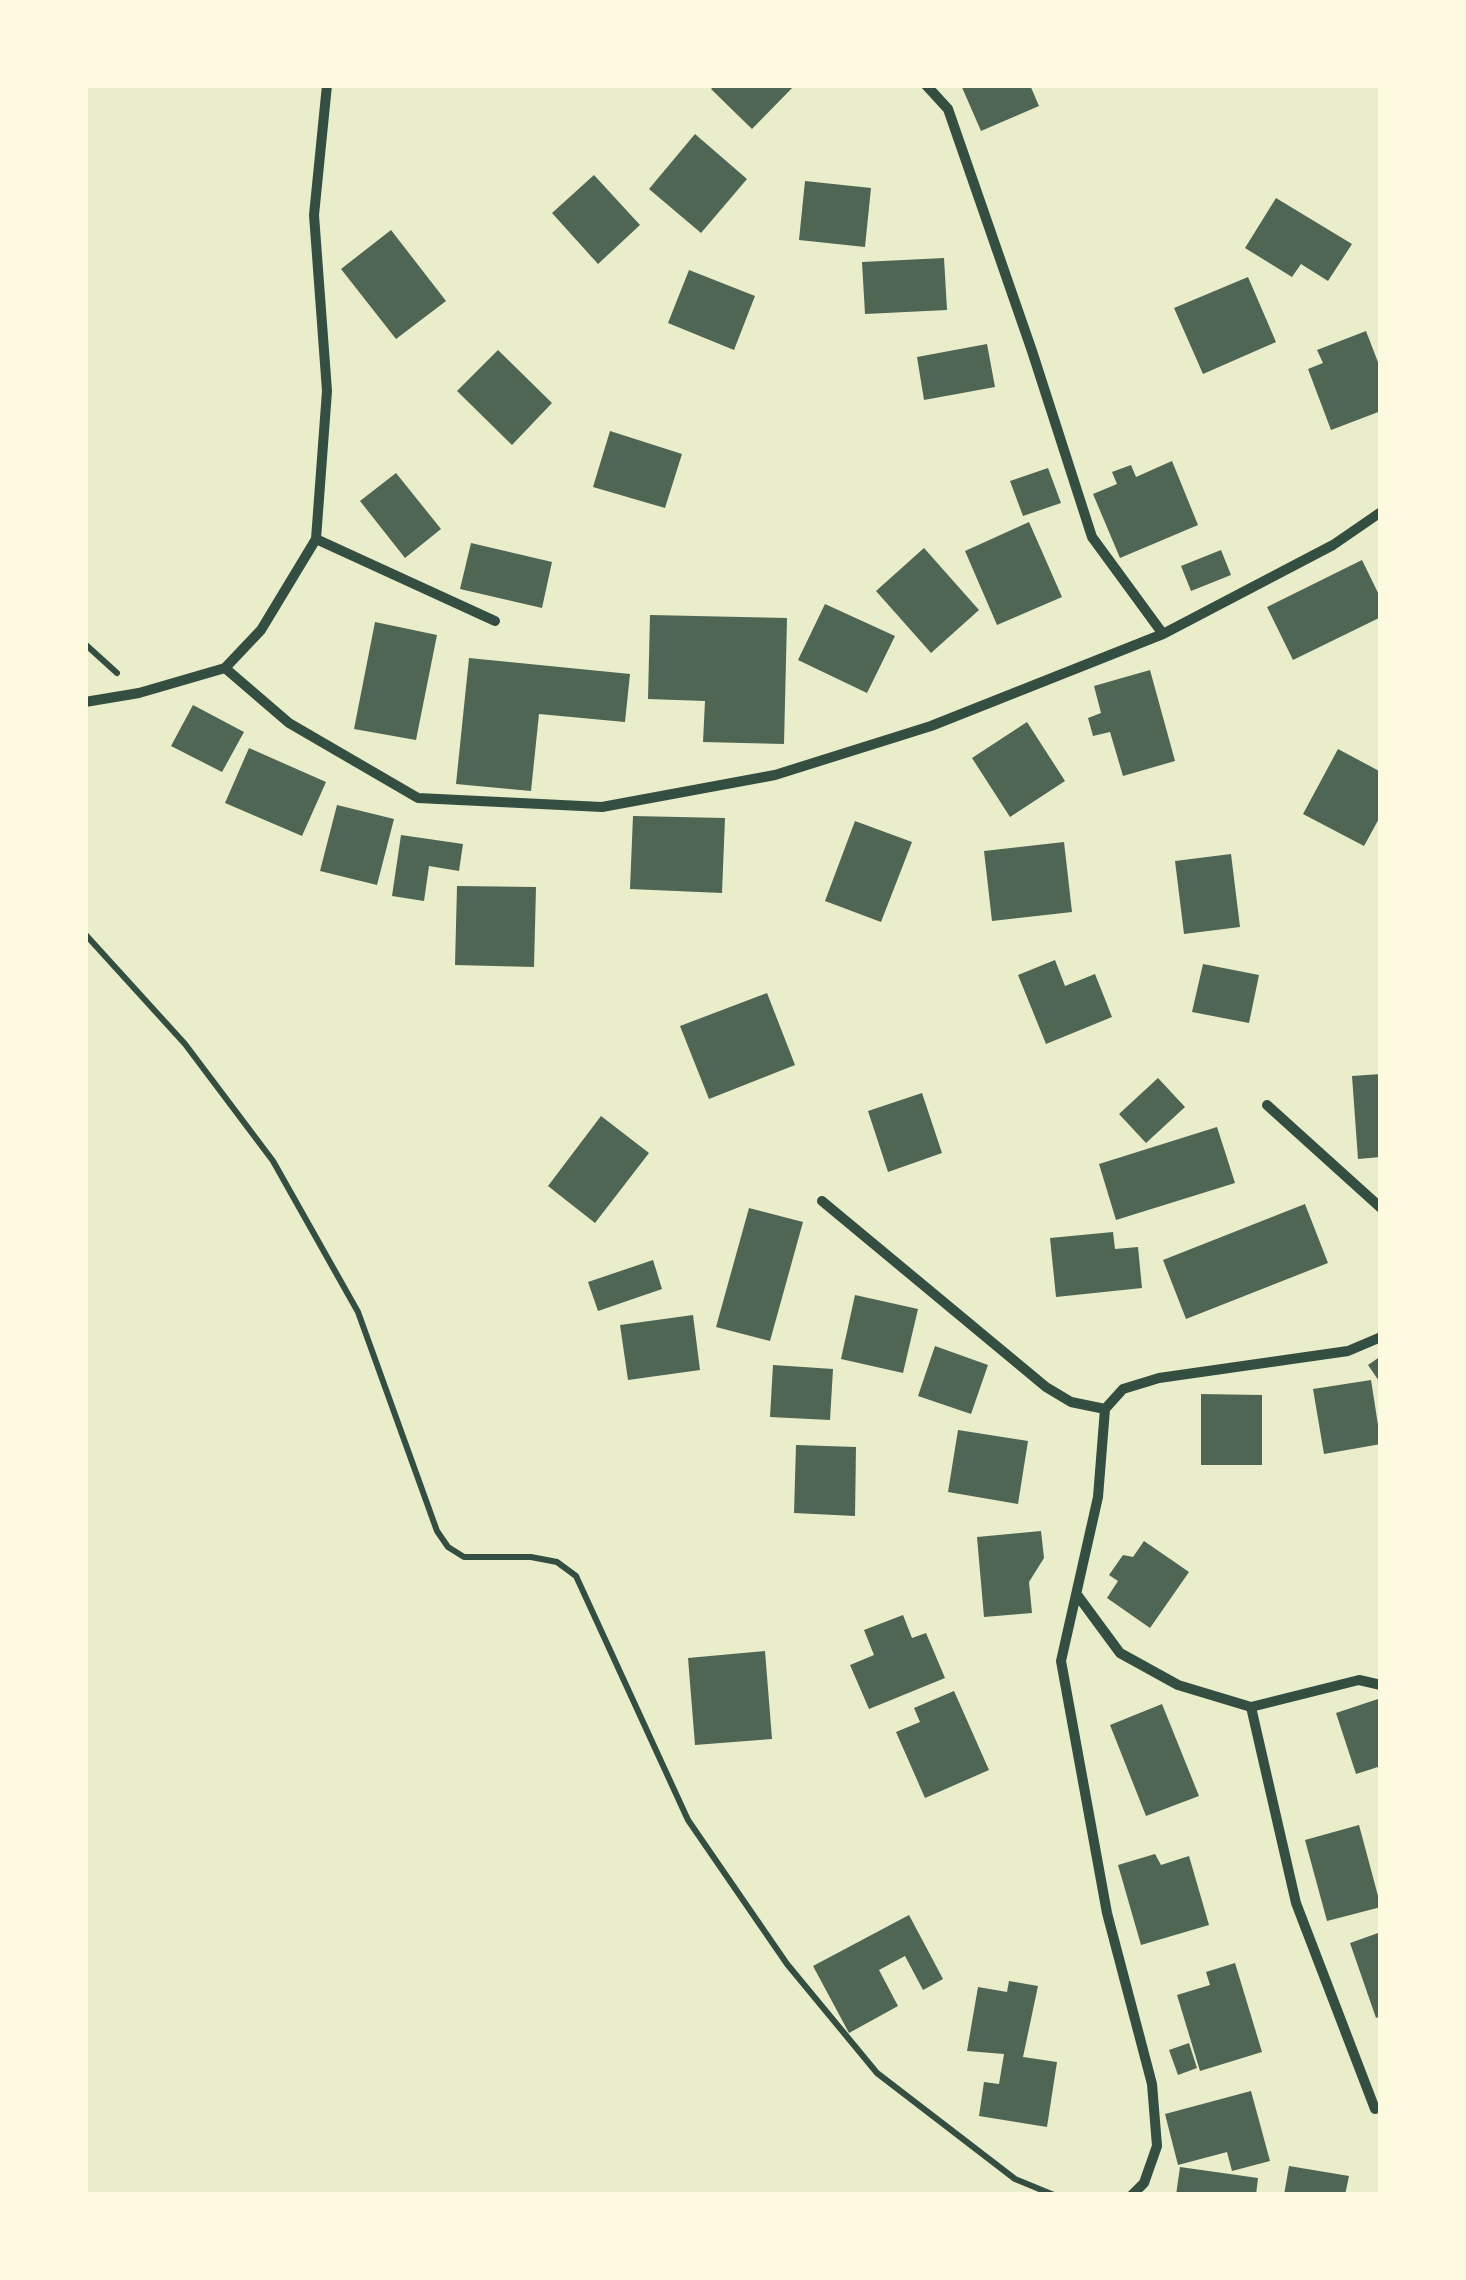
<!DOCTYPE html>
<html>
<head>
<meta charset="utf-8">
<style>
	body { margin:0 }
	#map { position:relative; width:1466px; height:2280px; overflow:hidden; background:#e9edc9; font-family:"Asap Condensed",sans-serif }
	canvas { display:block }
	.frame { position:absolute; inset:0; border:88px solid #fefae0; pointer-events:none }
</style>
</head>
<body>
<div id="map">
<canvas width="1466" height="2280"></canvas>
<div class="frame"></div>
</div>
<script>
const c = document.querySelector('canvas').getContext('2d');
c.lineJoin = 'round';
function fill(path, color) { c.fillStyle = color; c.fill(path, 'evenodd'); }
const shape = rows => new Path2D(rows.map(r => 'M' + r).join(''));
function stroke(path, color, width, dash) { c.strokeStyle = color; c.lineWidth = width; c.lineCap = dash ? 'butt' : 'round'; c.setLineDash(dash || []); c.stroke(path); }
fill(shape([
	[716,85,795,85,752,129,711,89],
	[961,85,1030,85,1039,106,981,131],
	[695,134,747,179,701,233,649,189],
	[594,175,640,225,598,264,552,213],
	[805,181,871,188,865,247,799,240],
	[1276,198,1352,244,1328,281,1301,264,1292,277,1245,248],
	[391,230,446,301,396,339,341,269],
	[944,258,947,310,865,314,862,262],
	[689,270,755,296,734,350,668,323],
	[1248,277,1276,342,1203,374,1174,308],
	[1366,331,1381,370,1381,411,1331,430,1308,369,1323,363,1317,350],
	[987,344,995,387,924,400,917,357],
	[498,350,552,403,512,445,457,391],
	[610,431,682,454,665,508,593,487],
	[1172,461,1198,525,1120,558,1093,494,1117,484,1112,472,1131,465,1136,477],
	[1048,468,1061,503,1023,516,1010,481],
	[396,473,441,529,405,558,360,501],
	[1029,522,1062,597,997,625,965,551],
	[471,543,552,562,542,608,460,589],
	[924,548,979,610,931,653,876,591],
	[1221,550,1231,575,1191,591,1181,566],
	[1362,560,1381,599,1381,617,1293,660,1267,607],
	[825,604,895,636,867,693,798,660],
	[650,615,787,618,784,744,703,742,705,701,648,699],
	[375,622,437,635,416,740,354,729],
	[469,658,630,674,625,722,539,714,531,791,456,784],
	[1150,670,1175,761,1123,776,1110,732,1093,736,1088,718,1101,713,1094,686],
	[193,705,244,732,222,772,171,746],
	[1027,722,1065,781,1010,817,972,758],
	[249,748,326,782,302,836,225,803],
	[1338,749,1381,772,1381,815,1364,846,1303,814],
	[337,805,394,819,377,885,320,871],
	[633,816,725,818,722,893,630,889],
	[855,821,912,842,881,922,825,901],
	[401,835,463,844,459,871,429,866,424,901,392,896],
	[1064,842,1072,912,992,921,984,851],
	[1231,854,1240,927,1184,934,1175,861],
	[457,886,536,887,534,967,455,965],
	[1055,960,1065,986,1095,974,1112,1017,1046,1044,1018,975],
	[1203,964,1259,975,1249,1023,1192,1012],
	[767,993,795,1065,709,1099,680,1026],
	[1381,1074,1381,1157,1358,1159,1352,1076],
	[1158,1078,1185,1107,1146,1143,1119,1114],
	[922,1093,942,1153,888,1172,868,1111],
	[601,1116,649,1153,595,1223,548,1186],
	[1217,1127,1235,1183,1116,1220,1099,1164],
	[1305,1204,1328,1263,1186,1319,1163,1260],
	[749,1208,803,1222,770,1341,716,1327],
	[1113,1232,1115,1249,1138,1247,1142,1288,1056,1297,1050,1238],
	[653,1260,662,1289,598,1311,588,1282],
	[855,1295,918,1309,903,1373,841,1359],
	[693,1315,700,1370,628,1380,620,1325],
	[935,1346,988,1365,971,1414,918,1396],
	[1381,1356,1381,1384,1368,1365],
	[773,1365,833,1369,830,1420,770,1417],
	[1371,1380,1381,1444,1324,1454,1313,1389],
	[1201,1394,1262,1395,1262,1465,1201,1465],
	[958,1430,1028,1441,1018,1504,948,1492],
	[796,1445,856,1447,855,1516,794,1513],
	[1041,1531,1044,1558,1029,1582,1032,1613,984,1617,977,1537],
	[1144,1541,1189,1572,1150,1628,1107,1598,1118,1581,1109,1575,1123,1555,1133,1557],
	[903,1615,912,1638,926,1633,945,1678,869,1709,850,1665,874,1655,864,1630],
	[765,1651,772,1739,695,1745,688,1658],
	[954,1691,989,1770,925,1798,896,1732,920,1722,914,1708],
	[1381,1698,1381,1766,1356,1774,1336,1713],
	[1162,1704,1199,1796,1146,1816,1110,1725],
	[1359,1825,1381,1907,1327,1921,1305,1840],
	[1155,1854,1161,1865,1189,1856,1209,1925,1141,1945,1118,1865],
	[909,1915,943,1979,923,1990,905,1956,879,1970,898,2006,849,2033,813,1966],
	[1381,1932,1381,2016,1376,2018,1350,1943],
	[1235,1963,1262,2052,1200,2071,1177,1995,1210,1985,1206,1972],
	[1009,1981,1038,1986,1023,2057,1057,2062,1047,2127,979,2116,984,2082,999,2084,1004,2054,967,2051,978,1987,1007,1992],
	[1189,2043,1197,2068,1178,2075,1169,2050],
	[1251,2091,1270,2161,1232,2171,1227,2152,1178,2165,1165,2114],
	[1289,2166,1349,2176,1345,2195,1284,2195],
	[1180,2167,1258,2178,1256,2195,1176,2195]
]), '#4f6655');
stroke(shape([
	[85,644,117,673],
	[85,934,185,1044,273,1161,358,1312,437,1531,448,1547,464,1557,531,1557,557,1562,576,1576,688,1820,787,1964,877,2073,1015,2179,1054,2195]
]), '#344e41', 6);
stroke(shape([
	[926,85,948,109,1032,351,1092,537,1163,634],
	[316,539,495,621],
	[225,668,289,723,418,798,602,807,775,775,931,726,1163,634,1333,545,1381,512],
	[225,668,261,630,316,539,327,391,314,215,327,85],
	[85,702,139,693,225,668],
	[1267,1105,1381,1208],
	[822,1201,1046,1387,1071,1402,1105,1409],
	[1078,1596,1120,1653,1178,1685,1251,1707,1359,1680,1381,1685],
	[1251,1707,1296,1903,1375,2109],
	[1132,2195,1144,2183,1157,2146,1152,2084,1107,1913,1061,1661,1098,1497,1105,1409,1123,1389,1159,1378,1348,1351,1381,1337]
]), '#344e41', 10);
</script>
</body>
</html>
